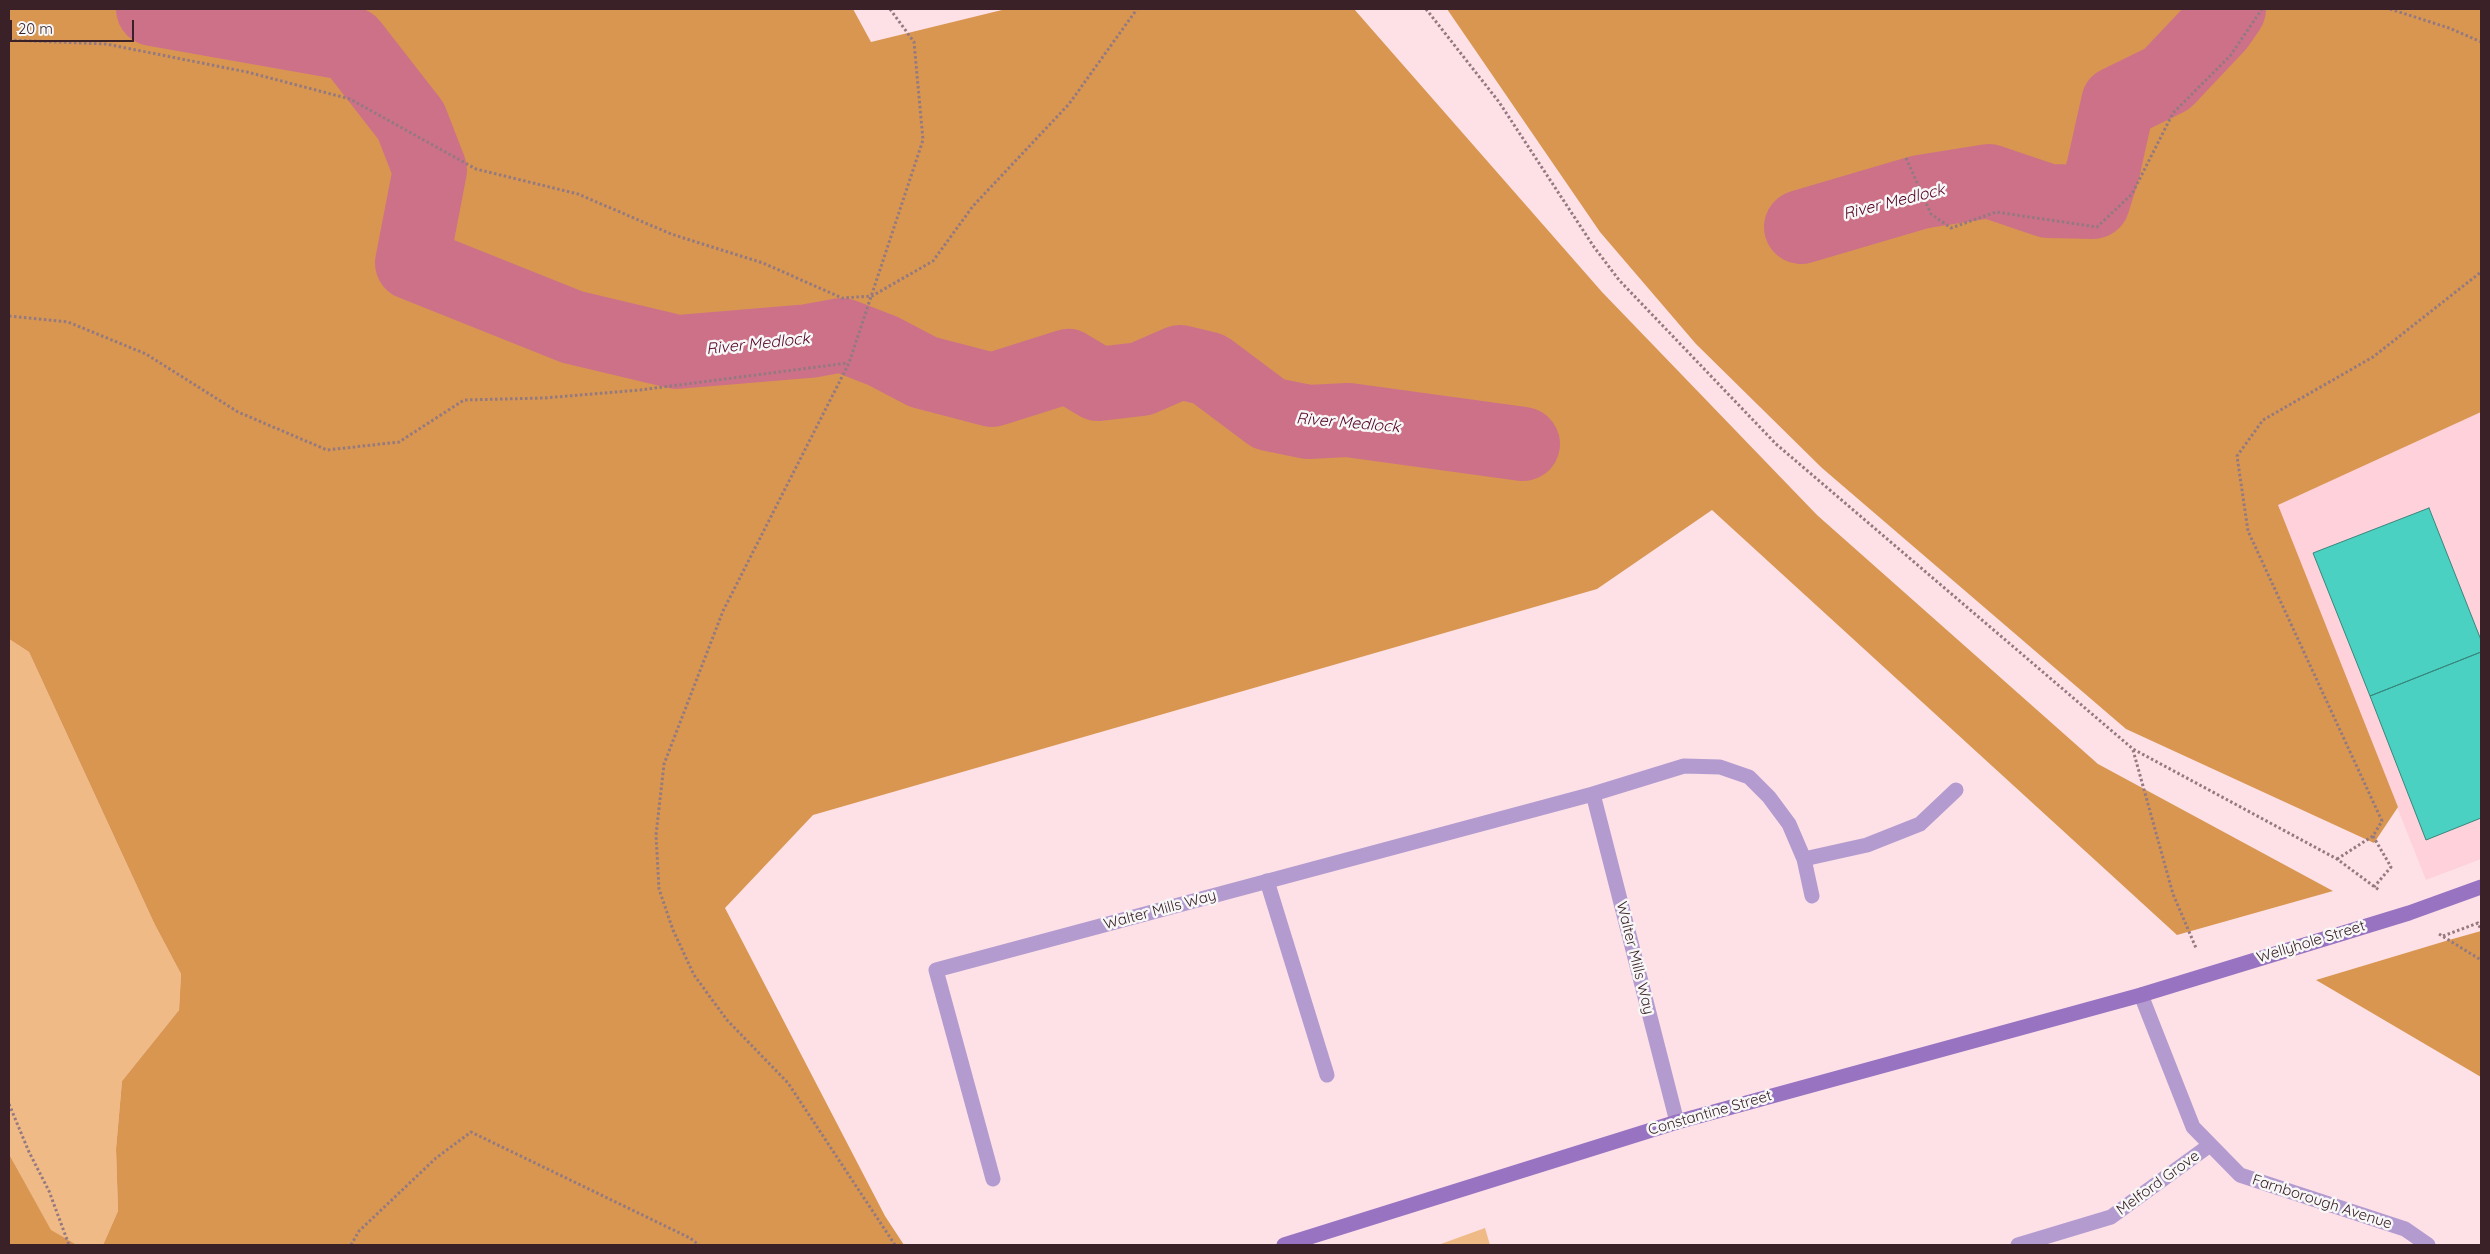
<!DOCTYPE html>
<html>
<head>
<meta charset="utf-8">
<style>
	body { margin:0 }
	#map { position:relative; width:2490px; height:1254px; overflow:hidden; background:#fde1e7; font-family:Quicksand,sans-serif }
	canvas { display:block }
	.frame { position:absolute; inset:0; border:10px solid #3a2127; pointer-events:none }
	.scale { position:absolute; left:10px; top:20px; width:124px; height:22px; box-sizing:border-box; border:2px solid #3a2127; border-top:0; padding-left:6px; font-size:15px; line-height:18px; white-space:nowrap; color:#3a2127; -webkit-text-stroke:4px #f7f7f7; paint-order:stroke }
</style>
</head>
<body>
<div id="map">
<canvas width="2490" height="1254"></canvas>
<div class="frame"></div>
<div class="scale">20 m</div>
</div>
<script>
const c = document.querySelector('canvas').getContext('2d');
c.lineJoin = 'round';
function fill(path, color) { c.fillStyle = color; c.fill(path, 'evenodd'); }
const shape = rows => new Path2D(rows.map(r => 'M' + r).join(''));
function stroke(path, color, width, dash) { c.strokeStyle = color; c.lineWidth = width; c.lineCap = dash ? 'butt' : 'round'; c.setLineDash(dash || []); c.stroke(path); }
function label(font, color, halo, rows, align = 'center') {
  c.font = font + ' Quicksand,sans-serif'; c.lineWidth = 5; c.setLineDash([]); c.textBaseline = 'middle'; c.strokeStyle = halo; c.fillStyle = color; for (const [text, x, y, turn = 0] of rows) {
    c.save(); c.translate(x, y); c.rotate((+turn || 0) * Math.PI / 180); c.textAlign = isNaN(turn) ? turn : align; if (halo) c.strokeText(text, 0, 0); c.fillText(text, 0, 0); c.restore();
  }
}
fill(shape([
	[2481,412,2481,859,2426,880,2277,505]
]), '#ffd1da');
fill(shape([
	[9,639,29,652,154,923,181,974,179,1010,122,1081,116,1149,118,1211,103,1245,77,1245,51,1231,9,1154],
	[1485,1228,1490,1245,1438,1245]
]), '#f0ba86');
fill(shape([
	[9,9,853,9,871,42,1006,9,1354,9,1602,292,1817,515,2098,764,2333,891,2177,935,1712,510,1597,589,813,815,725,908,885,1216,904,1245,103,1245,118,1211,116,1149,122,1081,179,1010,181,974,154,923,29,652,9,639],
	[1447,9,2481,9,2481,412,2278,505,2398,807,2374,843,2126,729,1822,468,1696,344,1600,232],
	[2481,931,2481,1077,2316,980,2449,940],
	[9,1154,51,1230,77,1245,9,1245]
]), '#d99651');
stroke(shape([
	[153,9,351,44,411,121,430,170,412,263,572,327,677,352,809,341,842,335,883,351,923,372,992,390,1068,366,1098,384,1141,379,1180,362,1209,369,1269,414,1308,422,1348,420,1523,444],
	[1801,227,1920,192,1989,181,2048,201,2093,202,2103,170,2118,103,2167,79,2218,25,2229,9]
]), '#cd7189', 74);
const building = shape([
	[2429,508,2481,640,2481,652,2370,696,2313,553,2429,508],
	[2481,652,2481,818,2426,840,2370,696,2481,652]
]);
fill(building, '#4ad1c1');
stroke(building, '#37877d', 1);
stroke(shape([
	[890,9,914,42,923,140,849,363,723,611,664,764,656,835,659,889,673,930,694,975,727,1020,788,1083,895,1245],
	[1426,9,1499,102,1594,247,1619,280,1776,444,2133,749,2337,859,2379,890],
	[2390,9,2449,28,2481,42],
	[9,40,106,44,247,72,350,99,476,169,578,194,671,234,763,263,842,298,872,296,933,261,973,206,1069,104,1137,9],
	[1906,158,1931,214,1951,228,1996,212,2097,227,2132,194,2173,113,2230,56,2262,9],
	[9,316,68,322,146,354,238,412,327,450,399,442,464,400,544,398,640,390,848,363],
	[2133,750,2173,894,2196,948],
	[2373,836,2391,867,2374,887],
	[2337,859,2373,836,2382,821,2248,531,2237,456,2263,420,2373,357,2481,272],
	[2439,934,2481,960],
	[2443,936,2478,923,2481,930],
	[9,1104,29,1152,49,1191,69,1245],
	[351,1245,359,1231,436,1158,471,1132,690,1238,699,1245]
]), '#947a80', 3, [2.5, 2.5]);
stroke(shape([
	[1267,881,1327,1075]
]), '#b39bd0', 15);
stroke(shape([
	[1593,794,1677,1122],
	[1804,859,1867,845,1920,824,1956,790],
	[2141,995,2193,1127,2240,1175,2405,1229,2428,1245],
	[993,1179,936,970,1593,794,1684,766,1720,767,1749,777,1769,797,1789,824,1804,859,1812,896],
	[2018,1245,2111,1217,2210,1145]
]), '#b39bd0', 15);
stroke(shape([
	[1284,1245,1677,1122,2141,995,2409,913,2481,887]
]), '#9873c2', 15);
label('15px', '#3a2127', '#f7f7f7', [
	["Walter Mills Way",1160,910,-15],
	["Wellyhole Street",2311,942,-17],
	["Walter Mills Way",1635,958,76],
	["Constantine Street",1710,1113,-16],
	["Melford Grove",2158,1183,-36],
	["Farnborough Avenue",2322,1202,18]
]);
label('italic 16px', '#550023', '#f7f7f7', [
	["River Medlock",1894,202,-14],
	["River Medlock",758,344,-6],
	["River Medlock",1348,423,5]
]);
</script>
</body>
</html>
